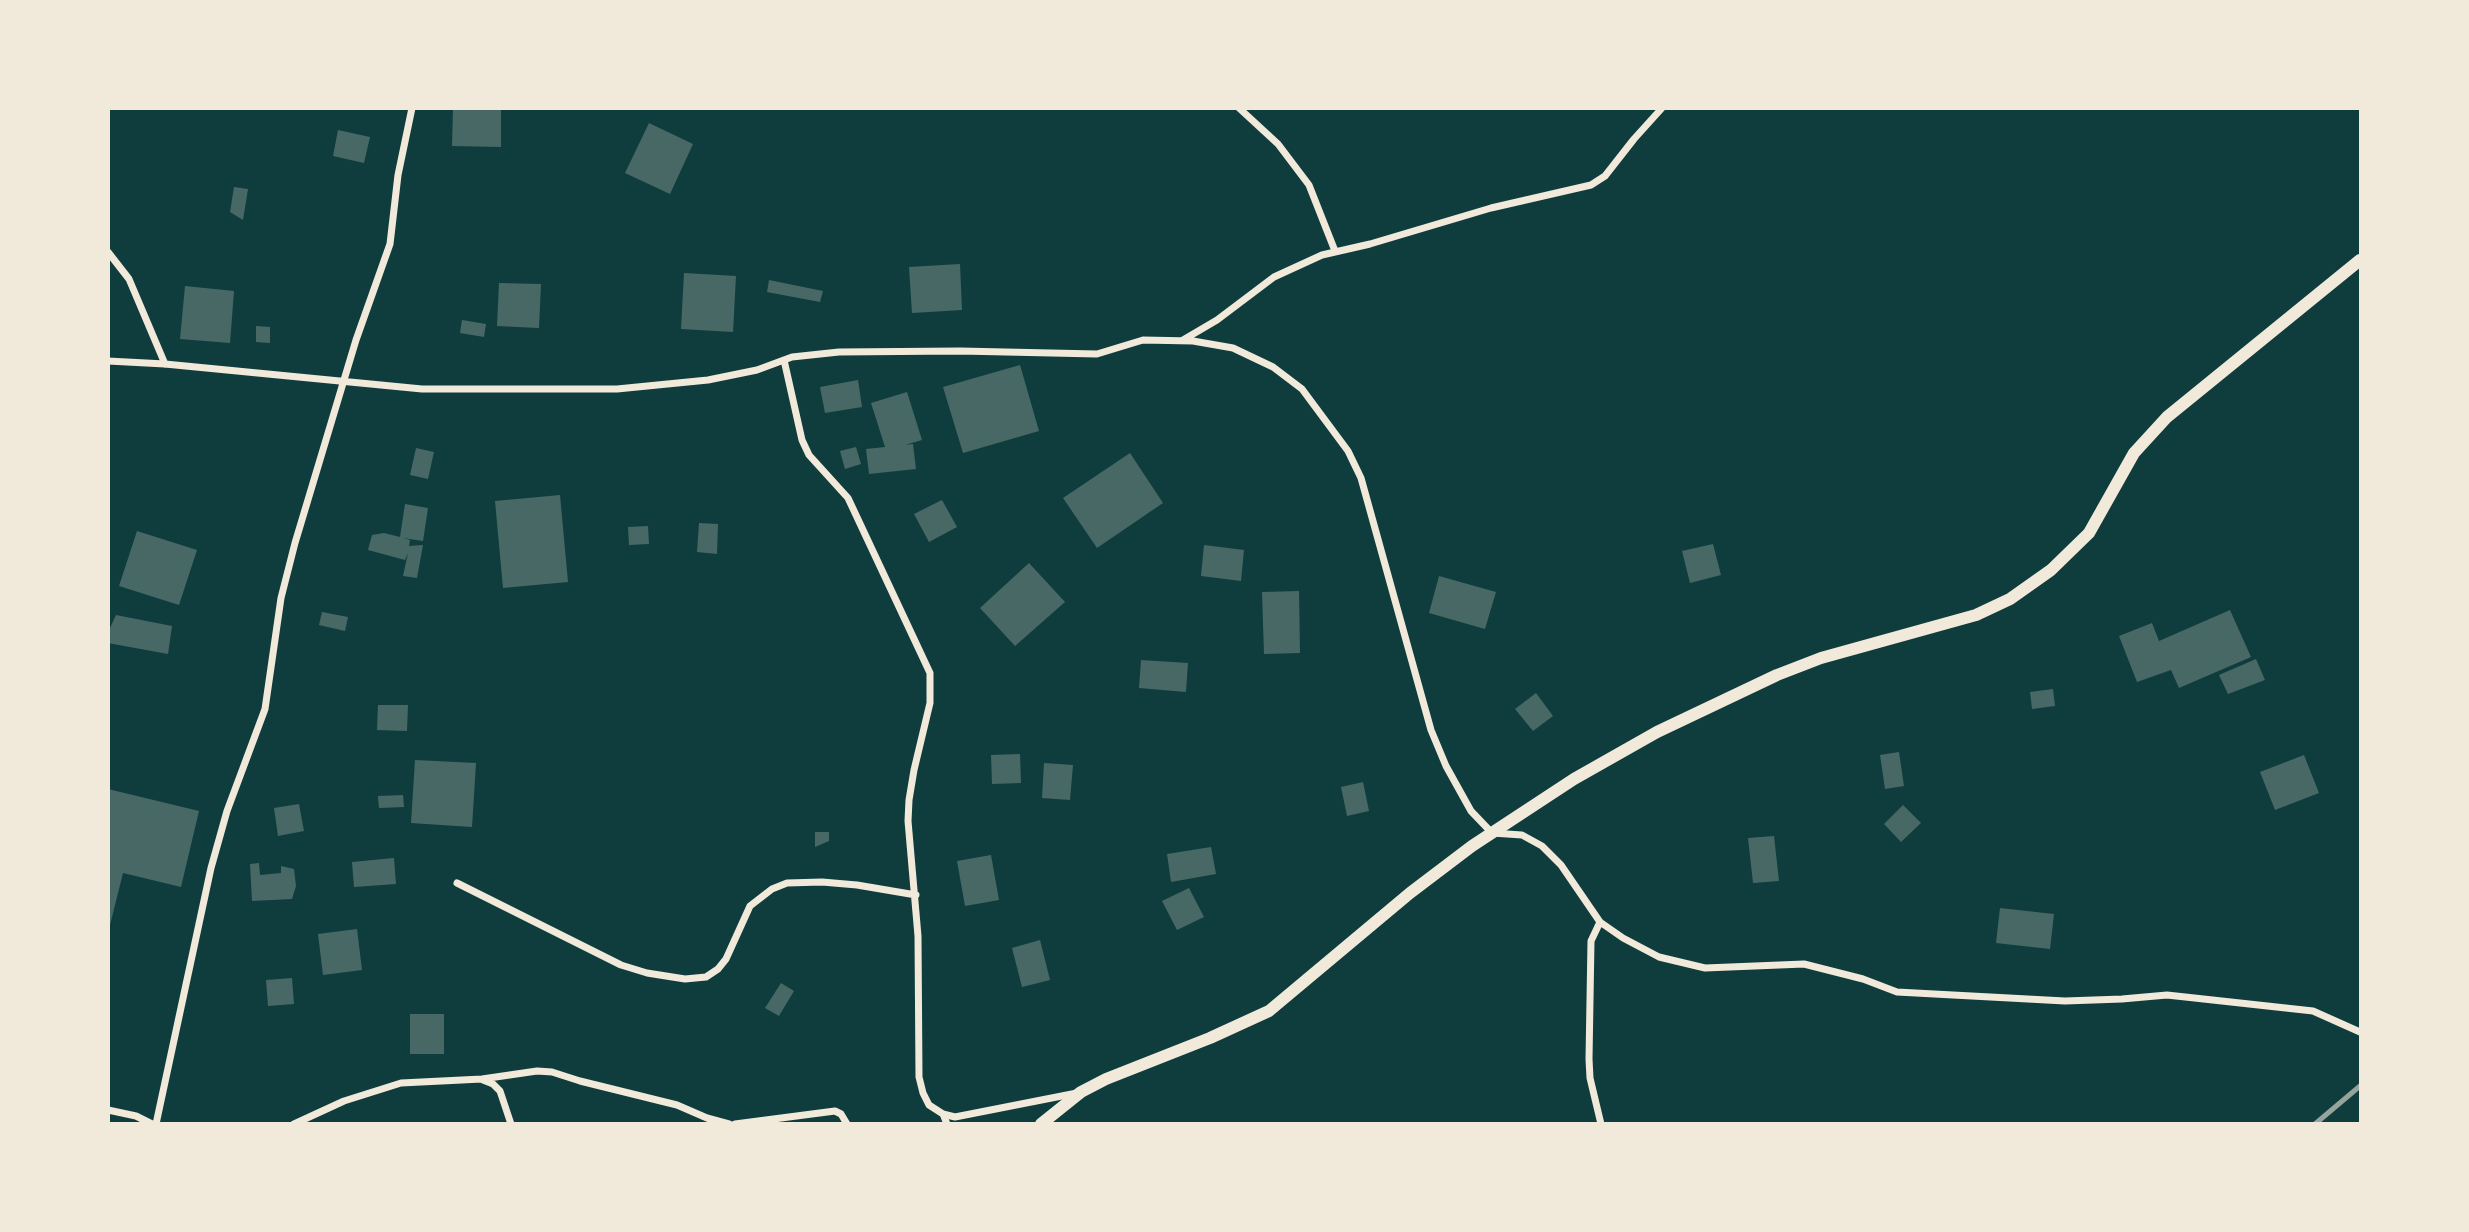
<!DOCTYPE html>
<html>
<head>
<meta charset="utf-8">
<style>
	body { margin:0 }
	#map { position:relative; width:2469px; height:1232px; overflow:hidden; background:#0f3d3e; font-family:"PT Sans Narrow",sans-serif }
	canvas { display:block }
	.frame { position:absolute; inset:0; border:110px solid #f1e9da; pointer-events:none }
</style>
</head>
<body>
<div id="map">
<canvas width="2469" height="1232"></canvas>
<div class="frame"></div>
</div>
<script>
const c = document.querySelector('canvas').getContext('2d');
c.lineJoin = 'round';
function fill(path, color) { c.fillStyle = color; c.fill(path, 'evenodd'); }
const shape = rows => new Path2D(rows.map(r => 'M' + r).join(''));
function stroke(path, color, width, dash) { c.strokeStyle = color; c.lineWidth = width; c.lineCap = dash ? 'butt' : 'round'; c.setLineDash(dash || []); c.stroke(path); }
fill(shape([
	[453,108,501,108,501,147,452,146],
	[649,123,693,144,670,194,625,173],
	[338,130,370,137,364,163,333,156],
	[234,187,248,189,243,220,230,212],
	[960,264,962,310,912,313,909,267],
	[684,273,736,276,733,332,681,329],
	[769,280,823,291,820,302,767,292],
	[499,283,541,284,539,328,497,326],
	[185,286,234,291,230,343,180,339],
	[462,320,486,324,484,337,460,333],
	[256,326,270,327,270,343,256,342],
	[1020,365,1039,431,963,453,943,387],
	[858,380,862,407,825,413,820,387],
	[907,392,922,440,905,445,913,444,916,469,869,474,866,449,885,447,871,403],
	[856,447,861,464,845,469,840,451],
	[416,448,434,452,428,479,410,475],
	[1130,453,1163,503,1097,548,1063,498],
	[560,495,568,582,503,588,495,501],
	[942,500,957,527,929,542,914,514],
	[405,504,428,508,423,541,403,538,410,540,409,546,423,545,417,578,403,576,408,553,405,560,368,550,372,535,384,533,400,537],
	[699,523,718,524,717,554,697,552],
	[648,526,649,544,629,545,628,527],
	[137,531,197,550,179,605,119,586],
	[1713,544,1721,575,1690,583,1682,551],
	[1204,545,1244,550,1241,581,1201,576],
	[1029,563,1065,602,1015,646,980,608],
	[1439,576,1496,592,1485,629,1429,613],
	[1299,591,1300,653,1264,654,1262,592],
	[2230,610,2251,657,2179,688,2171,670,2137,682,2119,636,2152,623,2159,641],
	[322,612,348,617,345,631,319,625],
	[116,615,172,626,168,654,108,643,108,632],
	[2256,659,2265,680,2228,694,2219,675],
	[1141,660,1188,663,1186,692,1139,688],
	[2053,689,2055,706,2032,709,2030,692],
	[1536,693,1553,716,1533,731,1515,709],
	[378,705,408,705,407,731,377,730],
	[1899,752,1904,786,1885,789,1880,755],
	[1020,754,1021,783,992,784,991,755],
	[2304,755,2319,793,2275,810,2260,772],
	[415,760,476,763,472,827,411,823],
	[1044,763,1073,765,1070,800,1042,798],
	[1363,782,1369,811,1347,816,1341,787],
	[108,789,199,811,181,887,123,873,109,929],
	[403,795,404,807,379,808,378,796],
	[299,804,304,831,278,836,274,808],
	[1903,805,1921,823,1901,842,1884,824],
	[815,832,829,832,829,841,815,847],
	[1774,836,1779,881,1753,883,1748,838],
	[1211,847,1216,874,1171,882,1167,854],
	[991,855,999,900,965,906,957,861],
	[394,858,396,884,354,887,352,862],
	[259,863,260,875,281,873,281,866,294,869,296,886,292,899,252,901,250,864],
	[1189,888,1204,917,1177,930,1162,901],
	[2000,908,2054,914,2050,949,1996,943],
	[357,929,362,970,323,975,318,934],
	[1040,940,1050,980,1022,987,1012,948],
	[292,978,294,1004,268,1006,266,980],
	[781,983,794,991,779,1016,765,1008],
	[410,1014,444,1014,444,1054,410,1054]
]), '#486865');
stroke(shape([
	[1239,108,1278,144,1309,185,1335,251],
	[108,252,129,279,165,364],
	[1183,340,1217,320,1274,277,1322,255,1370,244,1491,208,1591,185,1605,176,1634,139,1662,108],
	[784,360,802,440,809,455,848,498,930,673,930,703,914,770,909,800,908,821,918,936,919,1077,923,1093,929,1105,943,1114,955,1117,1077,1093],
	[108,361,165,364,422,389,617,389,708,380,757,370,792,357,839,352,960,351,1097,354,1143,340,1193,341,1233,348,1273,367,1302,389,1348,451,1361,478,1431,730,1446,766,1471,811,1492,833,1522,835,1542,846,1561,865,1600,922,1623,938,1659,957,1705,968,1804,964,1863,979,1897,992,2065,1001,2122,999,2167,995,2313,1011,2360,1032],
	[457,883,621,965,647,973,685,979,706,977,718,969,726,959,750,906,772,889,787,883,822,882,857,885,916,895],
	[1600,922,1591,941,1589,1059,1590,1078,1601,1124],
	[483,1080,493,1084,500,1091,511,1124],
	[108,1110,136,1116,152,1124],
	[943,1114,947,1124],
	[156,1124,211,868,227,811,265,709,281,598,295,543,356,340,390,244,398,175,412,108],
	[294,1124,344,1101,401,1083,482,1079,537,1071,552,1072,580,1081,677,1105,707,1118,729,1124],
	[735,1124,835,1111,841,1114,847,1124]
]), '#f1e9da', 7);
stroke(shape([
	[1041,1124,1081,1092,1106,1079,1210,1038,1269,1011,1410,893,1472,846,1574,779,1657,732,1777,675,1821,658,1976,615,2010,599,2051,570,2089,533,2134,453,2167,417,2360,260]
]), '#f1e9da', 12);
stroke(shape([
	[2315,1124,2360,1086]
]), '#97a49c', 5);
</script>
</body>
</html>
